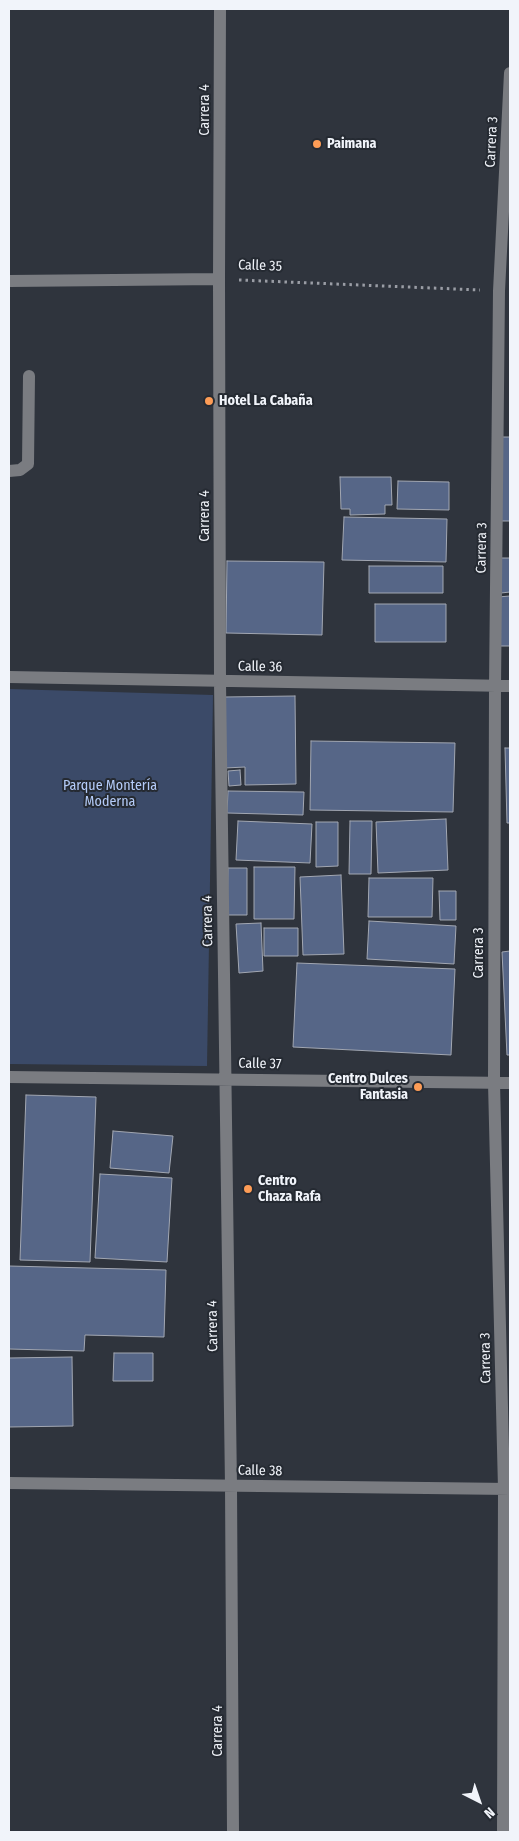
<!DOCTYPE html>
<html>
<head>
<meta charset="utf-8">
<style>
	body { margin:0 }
	#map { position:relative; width:519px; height:1841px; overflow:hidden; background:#2f343d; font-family:"Fira Sans Condensed",sans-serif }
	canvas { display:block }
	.frame { position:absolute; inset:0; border:10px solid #f1f4fa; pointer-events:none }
	.north { position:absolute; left:454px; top:1776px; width:50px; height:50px; -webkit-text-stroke:4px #252a32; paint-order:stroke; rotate:139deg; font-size:14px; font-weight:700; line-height:20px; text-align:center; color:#f1f4fa }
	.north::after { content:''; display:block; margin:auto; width:18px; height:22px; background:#f1f4fa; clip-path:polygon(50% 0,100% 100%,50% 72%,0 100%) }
</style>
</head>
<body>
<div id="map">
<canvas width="519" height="1841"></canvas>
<div class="frame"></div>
<div class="north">N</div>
</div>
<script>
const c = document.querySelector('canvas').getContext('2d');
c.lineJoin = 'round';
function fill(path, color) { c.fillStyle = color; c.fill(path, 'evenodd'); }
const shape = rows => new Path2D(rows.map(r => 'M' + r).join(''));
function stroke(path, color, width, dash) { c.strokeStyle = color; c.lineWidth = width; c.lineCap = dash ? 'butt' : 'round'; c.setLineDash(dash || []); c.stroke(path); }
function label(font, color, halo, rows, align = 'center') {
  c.font = font + ' "Fira Sans Condensed",sans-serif'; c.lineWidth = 4; c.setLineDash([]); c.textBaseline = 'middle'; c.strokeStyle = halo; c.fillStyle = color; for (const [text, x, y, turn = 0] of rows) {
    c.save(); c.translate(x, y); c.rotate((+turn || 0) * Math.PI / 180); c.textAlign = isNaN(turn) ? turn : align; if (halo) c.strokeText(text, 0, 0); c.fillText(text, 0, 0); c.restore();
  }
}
fill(shape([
	[9,689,213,695,207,1066,9,1064]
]), '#3b4a68');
const building = shape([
	[497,437,510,437,510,521,495,521,497,437],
	[340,477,391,477,392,505,385,505,385,514,350,515,350,509,341,509,340,477],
	[398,481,449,482,449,510,397,509,398,481],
	[344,517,447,519,446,562,342,560,344,517],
	[500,558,510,558,510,592,501,593,500,558],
	[227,561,324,562,322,635,226,633,227,561],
	[369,566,443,566,443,593,369,593,369,566],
	[510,596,510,646,500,646,498,597,510,596],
	[375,604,446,604,446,642,375,642,375,604],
	[295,696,296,784,245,785,245,767,225,768,224,697,295,696],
	[311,741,455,743,453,812,310,810,311,741],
	[505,748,510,748,510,823,507,823,505,748],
	[240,770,241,785,229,786,228,771,240,770],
	[228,791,304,792,303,815,227,813,228,791],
	[446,819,448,870,378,873,376,822,446,819],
	[238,821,312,824,310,863,236,860,238,821],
	[350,821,372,821,371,874,349,874,350,821],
	[316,822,338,822,338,866,316,867,316,822],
	[254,867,295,867,294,919,254,919,254,867],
	[228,868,247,868,247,915,227,915,228,868],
	[341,875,344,954,303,955,300,877,341,875],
	[369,878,433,878,432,917,368,917,369,878],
	[439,891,456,891,456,920,440,920,439,891],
	[369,921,456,926,454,964,367,959,369,921],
	[261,923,263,971,239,973,236,924,261,923],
	[264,928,298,928,298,956,264,956,264,928],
	[510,951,510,1055,507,1055,502,952,510,951],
	[297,963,455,969,451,1055,293,1047,297,963],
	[26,1095,96,1097,90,1262,20,1260,26,1095],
	[113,1131,173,1136,169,1173,110,1168,113,1131],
	[100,1174,172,1178,167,1262,95,1258,100,1174],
	[9,1266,166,1270,164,1337,85,1335,84,1351,9,1349,9,1266],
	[114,1353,153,1353,153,1381,113,1381,114,1353],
	[72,1357,73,1426,9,1427,9,1358,72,1357]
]);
fill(building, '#566687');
stroke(building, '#a2a7b2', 1);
stroke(shape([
	[239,280,480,290]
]), '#9a9da5', 3, [2.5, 4]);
stroke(shape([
	[220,9,219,279,220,682,231,1486,233,1832],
	[9,281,219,279],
	[9,471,20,470,28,464,29,376],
	[9,677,510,686],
	[9,1077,510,1083],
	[9,1483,510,1489],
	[503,1832,504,1489,494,1083,495,686,499,291,510,73]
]), '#7a7c81', 12);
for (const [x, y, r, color] of [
	[317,144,5,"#fd9c56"],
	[209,401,5,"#fd9c56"],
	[418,1087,5,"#fd9c56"],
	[248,1189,5,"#fd9c56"]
]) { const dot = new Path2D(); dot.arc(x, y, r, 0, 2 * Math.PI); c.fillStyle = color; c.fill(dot); stroke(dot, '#252a32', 2); }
label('14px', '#f1f4fa', '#252a32', [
	["Carrera 4",205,110,-90],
	["Carrera 3",492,142,-87],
	["Calle 35",260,266,2],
	["Carrera 4",205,516,-90],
	["Carrera 3",482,548,-89],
	["Calle 36",260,667,1],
	["Carrera 4",208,921,-91],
	["Carrera 3",479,953,-90],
	["Calle 37",260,1064,1],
	["Carrera 4",213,1326,-91],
	["Carrera 3",486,1358,-91],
	["Calle 38",260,1471,1],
	["Carrera 4",218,1731,-90]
]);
label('bold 14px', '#f1f4fa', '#252a32', [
	["Paimana",327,144],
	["Hotel La Cabaña",219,401],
	["Centro Dulces",408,1079,"right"],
	["Fantasia",408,1095,"right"],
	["Centro",258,1181],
	["Chaza Rafa",258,1197]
], 'left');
label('14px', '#b5ccf9', '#252a32', [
	["Parque Montería",110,786],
	["Moderna",110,802]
]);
</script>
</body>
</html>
